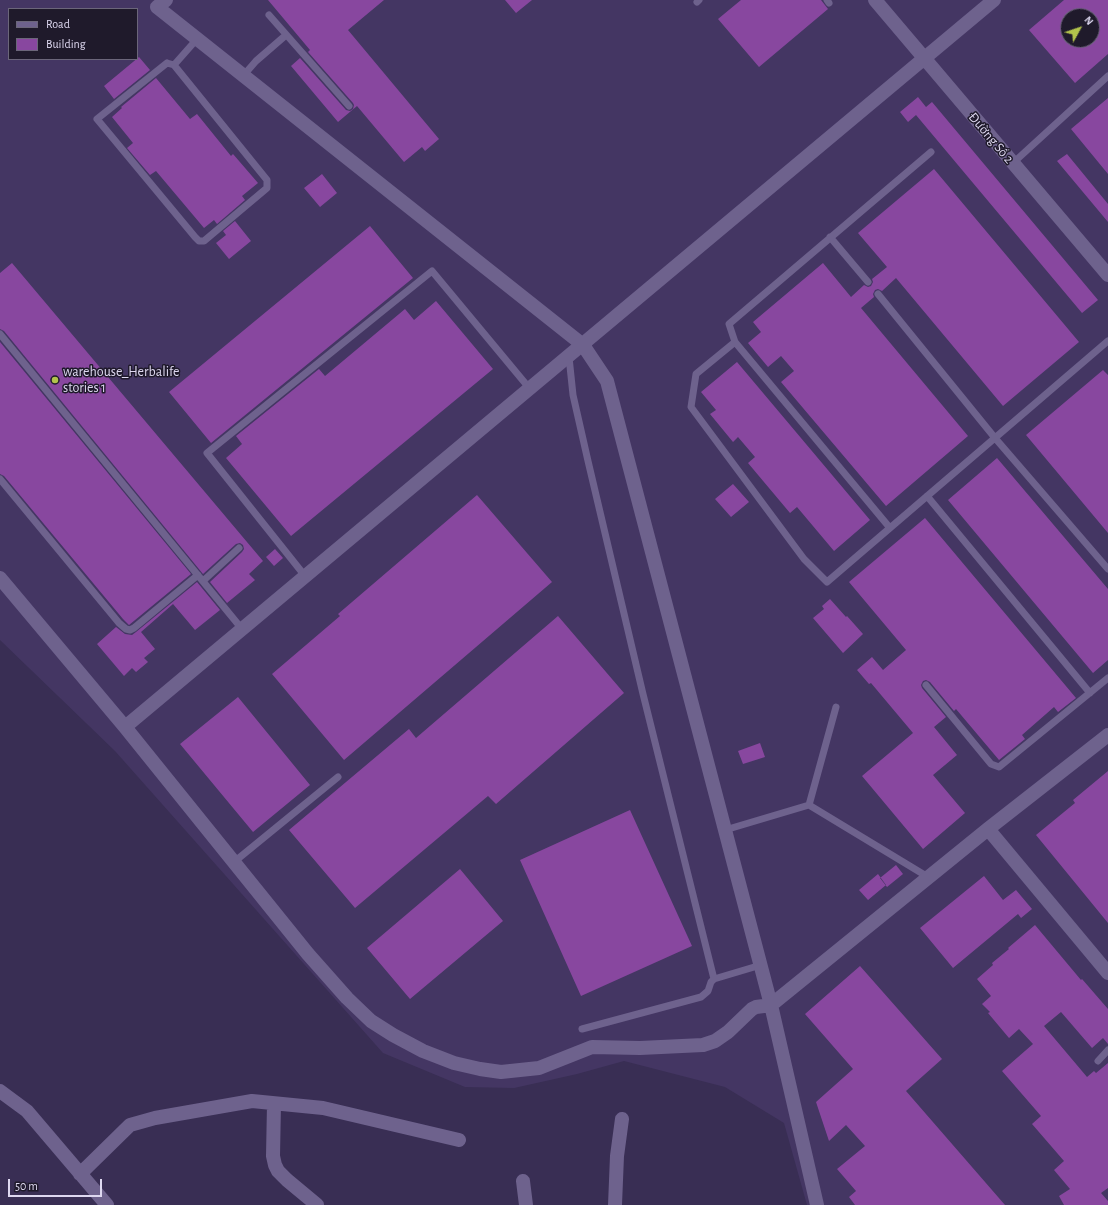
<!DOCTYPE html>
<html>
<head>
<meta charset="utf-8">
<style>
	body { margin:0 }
	#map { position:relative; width:1108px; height:1205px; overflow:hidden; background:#392e54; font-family:"Alegreya Sans",sans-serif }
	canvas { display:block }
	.legend { position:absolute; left:8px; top:8px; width:130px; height:52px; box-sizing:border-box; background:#1f1a2b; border:1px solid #6b667a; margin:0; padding:5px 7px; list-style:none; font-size:12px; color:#ded8f0 }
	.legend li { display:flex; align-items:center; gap:8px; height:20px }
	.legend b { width:20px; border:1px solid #6b667a }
	.north { position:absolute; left:1060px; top:8px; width:40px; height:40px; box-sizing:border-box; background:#1f1a2b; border:1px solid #6b667a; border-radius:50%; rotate:50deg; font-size:11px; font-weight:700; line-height:16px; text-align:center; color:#ded8f0 }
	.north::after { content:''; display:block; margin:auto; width:14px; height:18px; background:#b2c34c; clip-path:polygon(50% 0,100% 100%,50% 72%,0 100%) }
	.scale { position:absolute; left:8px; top:1179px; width:94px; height:18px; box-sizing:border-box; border:2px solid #ded8f0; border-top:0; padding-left:5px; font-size:12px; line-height:14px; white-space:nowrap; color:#ded8f0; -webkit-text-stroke:3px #1f1a2b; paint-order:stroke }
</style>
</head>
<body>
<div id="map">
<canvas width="1108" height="1205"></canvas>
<ul class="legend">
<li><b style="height:5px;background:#6e628d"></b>Road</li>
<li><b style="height:11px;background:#88479f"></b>Building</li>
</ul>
<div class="north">N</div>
<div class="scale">50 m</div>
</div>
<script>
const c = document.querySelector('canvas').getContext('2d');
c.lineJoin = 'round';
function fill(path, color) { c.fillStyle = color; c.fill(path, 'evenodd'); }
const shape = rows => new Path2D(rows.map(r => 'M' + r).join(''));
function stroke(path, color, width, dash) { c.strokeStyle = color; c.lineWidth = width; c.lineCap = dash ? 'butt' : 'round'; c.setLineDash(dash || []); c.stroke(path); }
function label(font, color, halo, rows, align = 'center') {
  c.font = font + ' "Alegreya Sans",sans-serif'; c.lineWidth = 3; c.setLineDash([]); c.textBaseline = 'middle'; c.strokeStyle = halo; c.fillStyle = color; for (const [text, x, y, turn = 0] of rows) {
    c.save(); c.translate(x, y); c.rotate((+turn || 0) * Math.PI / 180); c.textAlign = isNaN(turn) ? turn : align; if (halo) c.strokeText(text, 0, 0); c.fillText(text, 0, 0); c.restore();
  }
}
fill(shape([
	[0,0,1108,0,1108,1205,807,1205,784,1123,725,1087,624,1061,577,1074,514,1088,465,1087,383,1053,115,751,0,640],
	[9,9,137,9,137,59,9,59],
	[1068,16,1092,16,1092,40,1068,40]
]), '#443663');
fill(shape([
	[268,0,384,0,348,30,439,139,425,151,422,147,404,162,357,106,338,122,291,66,300,58,346,110,350,111,353,109,354,105,353,103,308,52,310,50],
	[505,0,532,0,516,13],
	[741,0,821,0,828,9,759,67,718,19],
	[1064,0,1108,0,1108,54,1075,83,1029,30],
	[1068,16,1092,16,1092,40,1068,40],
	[139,57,150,70,114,99,104,86],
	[156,78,190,119,197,114,231,156,233,154,258,183,242,196,245,200,217,224,214,220,204,228,156,171,150,175,127,148,133,143,112,117,122,108,121,107],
	[918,97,926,107,932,102,1098,300,1082,313,916,115,908,122,900,112],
	[1108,98,1108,174,1071,129],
	[1067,154,1108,204,1108,222,1057,161],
	[934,169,1079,342,1003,406,896,278,882,291,878,289,875,290,873,294,874,297,861,308,968,436,886,506,781,382,794,371,781,356,768,367,748,343,761,332,753,322,823,263,851,297,864,285,868,287,871,286,873,282,872,279,887,267,858,233],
	[322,174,337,193,320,207,304,188],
	[235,221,251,241,229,259,216,243,226,235,223,231],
	[370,226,413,278,211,443,169,392],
	[12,263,263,561,249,574,255,580,227,603,210,582,242,552,244,549,243,545,240,543,236,544,203,574,4,331,0,329,0,273],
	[436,301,493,369,291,536,226,458,242,444,236,436,319,369,325,376,405,309,414,320],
	[0,342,191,574,129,625,123,619,4,476,0,474],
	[737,362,870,520,834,551,797,507,790,513,748,463,755,457,738,437,733,442,710,414,716,410,701,392],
	[1103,370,1108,375,1108,533,1026,435],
	[997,458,1108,589,1108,660,1093,673,948,500],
	[733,484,749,502,731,517,715,499],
	[477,495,552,582,344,760,272,674,340,616,338,614],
	[925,518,1076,698,1058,712,1054,707,1022,735,1025,739,999,760,956,709,954,711,930,682,926,680,923,681,921,685,922,688,946,717,934,727,957,755,933,775,965,813,923,849,862,776,913,733,871,683,869,684,857,670,872,657,883,670,906,650,849,582],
	[275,549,283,558,274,566,266,557],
	[197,582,220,610,195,630,173,604,141,632,155,649,144,658,148,662,136,672,132,668,124,676,97,644,116,627,125,634,132,635,136,632],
	[830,599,846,617,847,616,863,634,843,653,813,618,824,609,822,606],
	[558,616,624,693,496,804,488,796,355,908,289,830,409,729,416,738],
	[238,697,310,785,253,832,180,744],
	[760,743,765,757,743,764,738,751],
	[1108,771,1108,923,1036,835,1075,803,1073,800],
	[630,810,692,946,581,996,520,860],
	[896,865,903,874,887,887,880,878],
	[460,869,503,921,410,999,367,948],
	[878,874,886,885,868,900,859,890],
	[984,876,1003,900,1016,890,1032,909,1021,918,1018,914,953,968,920,928],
	[1035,925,1081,980,1082,979,1108,1009,1108,1044,1103,1038,1092,1048,1061,1012,1044,1026,1087,1077,1094,1071,1096,1073,1108,1063,1108,1188,1101,1193,1108,1201,1108,1205,1064,1205,1059,1196,1070,1189,1054,1170,1064,1161,1032,1124,1041,1116,1002,1071,1033,1044,1019,1029,1009,1038,988,1013,990,1012,982,1004,991,996,977,979,993,965,992,963,1009,949,1008,948],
	[860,966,942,1059,906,1091,1005,1205,855,1205,849,1197,856,1191,837,1169,865,1146,846,1125,829,1141,816,1102,853,1069,805,1014]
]), '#88479f');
stroke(shape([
	[827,0,829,3],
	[697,2,699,0],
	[269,15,349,106],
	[167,63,174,65,267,180,267,188,204,241,199,241,195,237,97,119,167,63],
	[174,65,197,39],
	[243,76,256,61,286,35],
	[931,152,729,324,735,342,696,374,691,407,804,559,827,582,1108,341],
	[1013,163,1108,76],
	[830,237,868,282],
	[878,294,995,438,1108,569],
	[0,334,242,629],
	[735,342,890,528],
	[569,357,573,395,588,461,643,694,714,979],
	[0,479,119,623,126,629,130,630,134,628,198,575],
	[927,496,1090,693],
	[305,576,207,453,432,271,530,389],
	[203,581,239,548],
	[926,685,991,764,999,767,1108,678],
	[809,805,928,877],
	[725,830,809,805,836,707],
	[234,862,338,777],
	[582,1029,701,997,708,991,711,982,714,979,761,965],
	[1098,1061,1108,1050]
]), '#6e628d', 7);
stroke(shape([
	[166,0,157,7,583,345,607,381,771,1005,817,1205],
	[875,0,1108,275],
	[0,578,125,727,308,954,347,998,371,1021,393,1035,423,1051,454,1063,480,1069,501,1072,539,1068,592,1047,640,1048,703,1045,715,1041,728,1032,752,1009,756,1007,771,1005,988,829,1108,735],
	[125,727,994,0],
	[988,829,1108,973],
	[0,1091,27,1111,107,1205],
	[274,1104,273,1156,275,1165,278,1171,287,1180,317,1205],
	[80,1174,130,1125,155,1118,252,1101,323,1108,459,1140],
	[523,1181,526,1205],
	[615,1205,617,1156,622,1119]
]), '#6e628d', 14);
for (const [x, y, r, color] of [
	[55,380,4,"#b2c34c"]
]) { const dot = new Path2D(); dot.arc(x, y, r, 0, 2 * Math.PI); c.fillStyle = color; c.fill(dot); stroke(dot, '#1f1a2b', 1.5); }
label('14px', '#ded8f0', '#1f1a2b', [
	["Đường Số 2",991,138,50]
]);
label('14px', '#ded8f0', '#1f1a2b', [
	["warehouse_Herbalife",63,372],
	["stories 1",63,388]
], 'left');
</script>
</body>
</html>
